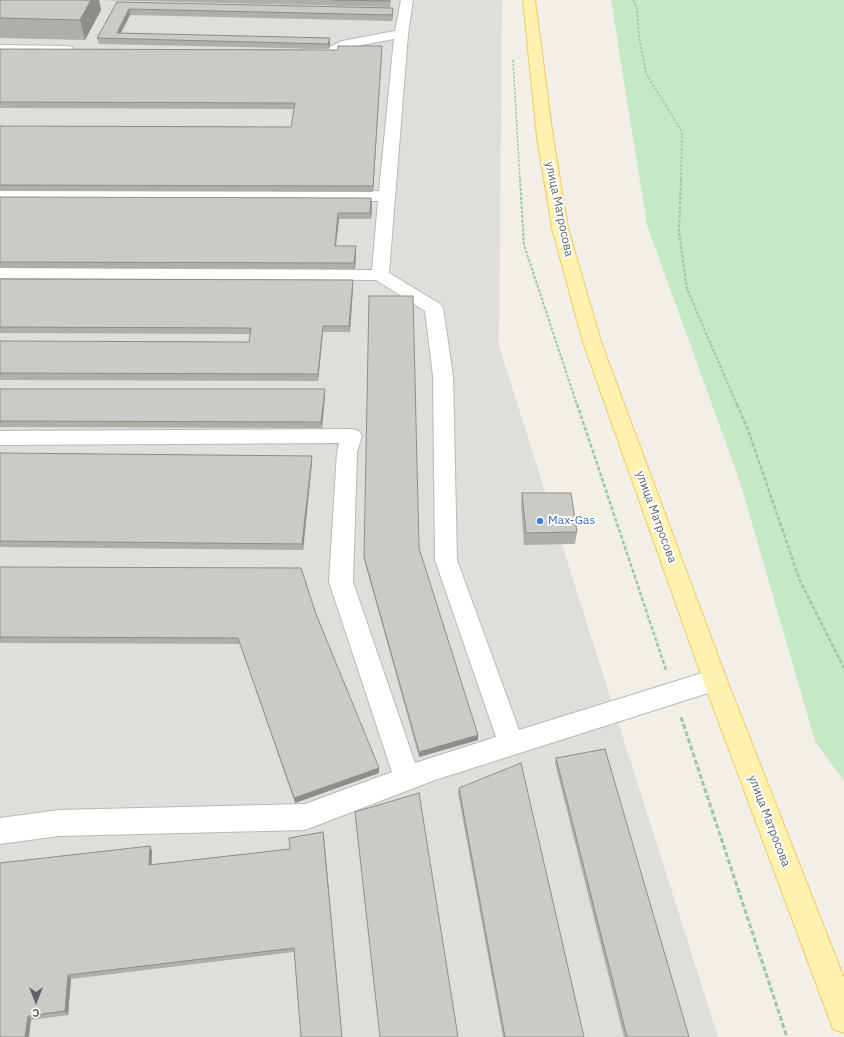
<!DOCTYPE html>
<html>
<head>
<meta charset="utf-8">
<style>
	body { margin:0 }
	#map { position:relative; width:844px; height:1037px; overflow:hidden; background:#f1efe8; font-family:"IBM Plex Sans",sans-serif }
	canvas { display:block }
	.north { position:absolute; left:16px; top:981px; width:40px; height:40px; -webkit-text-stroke:3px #fff; paint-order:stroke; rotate:180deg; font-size:11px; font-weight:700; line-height:16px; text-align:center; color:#5f6368 }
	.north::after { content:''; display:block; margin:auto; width:14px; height:18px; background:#5f6368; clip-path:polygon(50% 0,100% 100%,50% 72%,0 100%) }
</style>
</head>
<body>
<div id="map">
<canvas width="844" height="1037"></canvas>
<div class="north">С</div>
</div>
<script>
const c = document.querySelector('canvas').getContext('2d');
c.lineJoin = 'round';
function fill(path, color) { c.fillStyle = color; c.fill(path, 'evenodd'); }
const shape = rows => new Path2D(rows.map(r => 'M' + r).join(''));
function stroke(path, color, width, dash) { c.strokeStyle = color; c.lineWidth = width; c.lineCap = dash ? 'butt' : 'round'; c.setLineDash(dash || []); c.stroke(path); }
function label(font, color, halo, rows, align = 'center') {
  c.font = font + ' "IBM Plex Sans",sans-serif'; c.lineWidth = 4; c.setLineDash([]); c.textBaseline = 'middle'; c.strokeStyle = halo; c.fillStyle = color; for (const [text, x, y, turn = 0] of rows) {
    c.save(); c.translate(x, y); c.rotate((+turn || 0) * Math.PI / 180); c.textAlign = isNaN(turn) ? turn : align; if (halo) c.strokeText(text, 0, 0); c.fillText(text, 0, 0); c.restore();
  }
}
fill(shape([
	[0,0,502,0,499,346,718,1037,0,1037]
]), '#e0deda');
fill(shape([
	[611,0,844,0,844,781,815,741,740,482,647,225]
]), '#c5e8c5');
const minor = shape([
	[401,0,413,0,408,34,389,273,440,304,443,308,453,376,457,560,519,730,715,669,724,672,727,680,724,688,435,780,305,830,59,836,0,844,0,818,59,810,305,804,392,772,329,582,337,452,339,443,0,445,0,431,352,429,359,431,362,436,357,452,353,582,415,763,496,737,435,560,433,376,425,311,376,280,0,278,0,268,372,270,378,201,0,201,0,191,379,191,394,39,351,47,327,57,304,57,299,56,297,53,299,50,304,49,325,49,342,41,395,31,401,0],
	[0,45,67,46,72,47,74,50,72,53,67,54,0,53,0,45]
]);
const major = shape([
	[523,0,535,0,553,137,568,228,601,342,727,680,844,978,844,1033,833,1029,829,1018,703,680,583,342,552,228,537,137,523,0]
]);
stroke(minor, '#b5b8bc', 2);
stroke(major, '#f2c960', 2);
stroke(shape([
	[633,0,637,8,639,37,646,73,682,132,681,180],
	[513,60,520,180]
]), '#9cc7a9', 1.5, [2.5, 1.5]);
stroke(shape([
	[520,179,524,245,577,405],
	[681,179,679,232,687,289,737,405]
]), '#9cc7a9', 2, [3, 1.5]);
stroke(shape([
	[577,404,666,670],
	[737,404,748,430,800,581,844,668]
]), '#9cc7a9', 2.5, [4, 2]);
stroke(shape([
	[681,717,787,1037]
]), '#9cc7a9', 3, [5, 2.5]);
fill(minor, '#fff');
fill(major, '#fff2af');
fill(shape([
	[0,0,391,0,390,7,99,0,101,10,85,40,0,38],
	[117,2,393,8,393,14,392,21,130,15,121,33,330,38,330,43,329,49,99,44,97,38],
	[382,46,373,192,0,191,0,126,291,127,294,109,0,108,0,49,338,50],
	[0,197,372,204,371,219,339,219,336,246,356,252,355,269,0,268],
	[0,279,353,280,353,287,350,332,323,332,318,381,0,380,0,341,249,342,250,334,0,333],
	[0,389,325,389,325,396,322,428,0,427],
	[0,453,312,456,312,462,303,550,0,547],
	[522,493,577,532,575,544,524,545,521,505],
	[419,548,478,735,478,740,419,757,365,563,364,557],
	[0,567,316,614,379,773,295,803,240,644,0,643],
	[556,758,689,1037,624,1037,555,763],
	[459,788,584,1037,503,1037,458,793],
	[324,837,342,1037,301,1037,294,952,71,979,68,1015,31,1020,0,1037,150,846,152,851,152,865,290,849]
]), '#afaea9');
fill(shape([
	[91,0,99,0,101,10,85,40,80,20],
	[393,8,393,14,392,21,392,15],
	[129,9,130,15,118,38,117,33],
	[330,38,330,43,329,49,328,44],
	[382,46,382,52,373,192,373,186],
	[371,198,372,204,371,219,370,213],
	[338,213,339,219,335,252,335,246],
	[356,246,356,252,355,269,354,263],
	[353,280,353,287,350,332,349,326],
	[323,326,323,332,318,381,318,374],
	[325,389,325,396,322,428,321,422],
	[312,456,312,462,303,550,302,544],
	[478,735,478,740,419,757,419,752],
	[379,768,379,773,295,803,294,798],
	[323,832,324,837,342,1037],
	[150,846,152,851,151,870,149,865],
	[68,975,71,979,68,1015,65,1011],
	[28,1016,31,1020,29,1037,25,1037]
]), '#8f8d8a');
const building = shape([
	[0,0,91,0,80,20,0,18,0,0],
	[334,0,390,0,390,1,334,0],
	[117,2,393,8,392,15,129,9,117,33,330,38,328,44,97,38,117,2],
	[338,46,382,46,373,186,0,185,0,126,291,127,295,103,0,102,0,49,338,50,338,46],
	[0,197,371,198,370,213,338,213,335,246,356,246,354,263,0,262,0,197],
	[0,279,353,280,349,326,323,326,318,374,0,373,0,341,249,342,251,328,0,327,0,279],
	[369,296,413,296,419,548,478,735,419,752,364,557,369,296],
	[0,389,325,389,321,422,0,421,0,389],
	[0,453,312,456,302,544,0,541,0,453],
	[522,493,571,493,577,532,526,533,522,493],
	[0,567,301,568,316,614,379,768,294,798,238,638,0,637,0,567],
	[605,749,689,1037,627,1037,556,758,605,749],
	[521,763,584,1037,505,1037,459,788,521,763],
	[419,793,458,1037,380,1037,355,812,419,793],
	[323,832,342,1037,301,1037,294,948,68,975,65,1011,28,1016,25,1037,0,1037,0,863,150,846,149,865,290,849,289,838,323,832]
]);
fill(building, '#cccac5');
stroke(building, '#8f8d8a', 1);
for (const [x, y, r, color] of [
	[540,521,4,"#3f7fe0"]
]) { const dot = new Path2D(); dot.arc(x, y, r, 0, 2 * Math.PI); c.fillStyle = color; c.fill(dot); stroke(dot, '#fff', 1.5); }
label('12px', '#5f6368', '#fff', [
	["улица Матросова",559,209,78],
	["улица Матросова",656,517,70],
	["улица Матросова",769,821,69]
]);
label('12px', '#366cbe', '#fff', [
	["Max-Gas",548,521]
], 'left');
</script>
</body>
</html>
